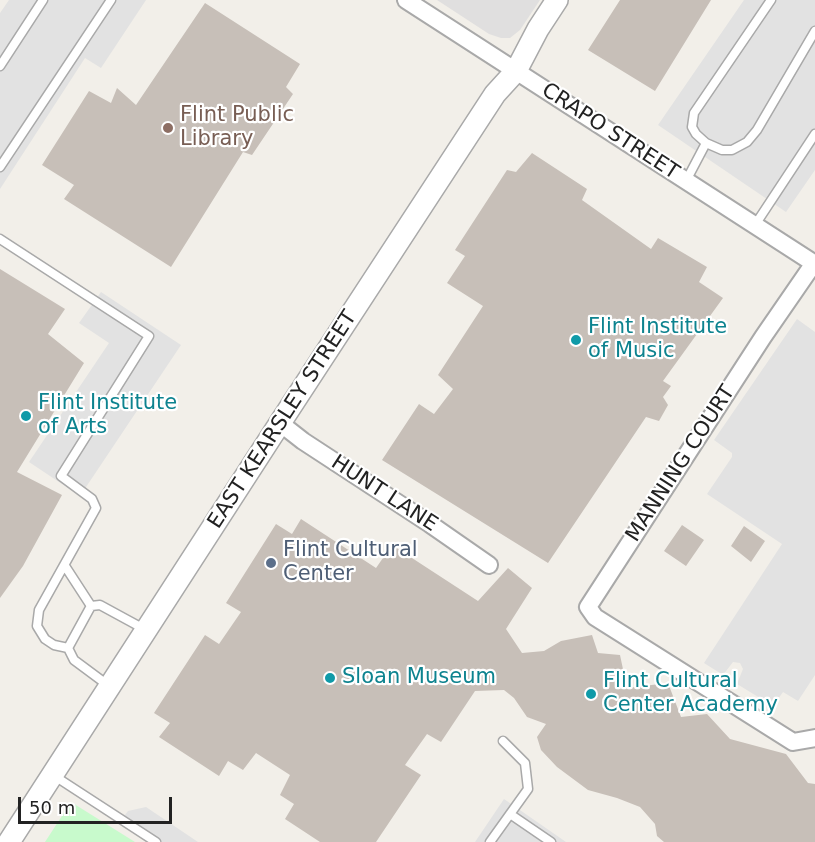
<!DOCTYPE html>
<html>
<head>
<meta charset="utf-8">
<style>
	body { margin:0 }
	#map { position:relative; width:815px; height:842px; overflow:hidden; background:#f2efe9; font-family:"DejaVu Sans",sans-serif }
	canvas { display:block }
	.scale { position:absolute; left:18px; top:797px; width:154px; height:27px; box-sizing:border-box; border:3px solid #222; border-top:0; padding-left:8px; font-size:18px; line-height:21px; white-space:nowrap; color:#222; -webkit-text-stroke:4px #fff; paint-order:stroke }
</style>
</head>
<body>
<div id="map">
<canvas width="815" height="842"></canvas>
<div class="scale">50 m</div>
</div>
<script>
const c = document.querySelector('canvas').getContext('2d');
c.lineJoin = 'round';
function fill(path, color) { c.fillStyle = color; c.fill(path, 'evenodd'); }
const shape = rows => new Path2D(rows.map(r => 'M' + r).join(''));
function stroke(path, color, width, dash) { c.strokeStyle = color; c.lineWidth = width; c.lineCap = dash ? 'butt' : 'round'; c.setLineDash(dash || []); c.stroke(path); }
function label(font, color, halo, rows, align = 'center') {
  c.font = font + ' "DejaVu Sans",sans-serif'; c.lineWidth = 4.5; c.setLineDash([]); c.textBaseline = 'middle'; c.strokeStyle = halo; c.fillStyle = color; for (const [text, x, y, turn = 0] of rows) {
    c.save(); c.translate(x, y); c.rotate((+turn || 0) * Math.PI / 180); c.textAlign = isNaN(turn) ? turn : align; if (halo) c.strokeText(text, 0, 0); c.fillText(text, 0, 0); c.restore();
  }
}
fill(shape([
	[437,0,540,0,520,30,510,38,501,38,489,34]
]), '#e0dfdf');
fill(shape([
	[71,802,135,842,45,842]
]), '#c8facc');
fill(shape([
	[9,0,146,0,101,68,85,58,0,189,0,13],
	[744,0,815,0,815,170,786,212,658,125],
	[101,292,181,345,80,496,29,462,109,343,79,323],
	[797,319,815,332,815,675,798,701,783,692,773,706,737,684,743,669,740,663,733,662,723,675,704,663,782,544,707,494,732,457,732,453,714,440],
	[504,799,566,842,475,842],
	[146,807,198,842,156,842,122,819,128,811]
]), '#e2e2e2');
fill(shape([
	[620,0,711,0,655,91,588,50],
	[205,3,300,64,286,87,293,94,252,155,243,152,171,267,64,199,74,185,42,165,89,91,111,103,117,88,136,105],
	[532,153,587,189,582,200,651,249,658,238,707,267,699,282,723,298,663,381,671,386,663,397,668,405,659,421,646,417,548,563,382,460,419,404,434,414,453,389,438,375,483,306,447,283,465,256,455,250,507,170,516,172],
	[0,269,65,309,48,334,84,363,17,472,62,495,23,566,0,598],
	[301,519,376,568,392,545,478,601,508,568,532,588,506,629,522,653,544,651,561,641,592,635,598,653,620,655,627,688,668,683,681,717,707,714,730,739,786,754,808,783,815,784,815,842,664,842,657,836,655,824,640,807,617,798,588,790,557,767,541,750,537,737,546,724,527,717,514,698,504,690,475,691,441,742,427,734,405,765,421,775,376,842,320,842,285,819,294,804,280,795,290,775,256,753,243,770,228,761,219,776,159,737,170,723,154,713,205,635,219,644,241,612,226,603,276,524,292,534],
	[682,525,704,540,686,566,664,551],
	[744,526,765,541,751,562,731,546]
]), '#c7bfb8');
const service = shape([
	[771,0,694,113,692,127,696,134,706,143,722,150,732,150,747,142,757,130,815,31],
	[0,66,43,0],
	[0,167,111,0],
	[686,181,706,143],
	[755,225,815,134],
	[0,239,149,336,61,476,92,499,96,508,39,610,37,626,45,639,54,645,68,648],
	[65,566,91,606],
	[109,686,74,660,68,648,91,606,100,605,146,630],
	[53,775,156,842],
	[510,814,551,842],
	[490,842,528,789,525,763,503,741]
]);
const minor = shape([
	[406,0,815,264],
	[814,263,763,337,588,607,595,617,793,742,815,738],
	[280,423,303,441,430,524,489,565]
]);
const tertiary = shape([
	[9,842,280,423,495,94,516,71,538,29,557,0]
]);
stroke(service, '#a9a9a9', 11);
stroke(minor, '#a9a9a9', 20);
stroke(tertiary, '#a9a9a9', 24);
stroke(service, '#fff', 8);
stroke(minor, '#fff', 16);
stroke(tertiary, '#fff', 21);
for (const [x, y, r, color] of [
	[168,128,6,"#8d6e63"],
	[576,340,6,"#0f9aa8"],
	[26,416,6,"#0f9aa8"],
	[271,563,6,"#5c6f8a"],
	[330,678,6,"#0f9aa8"],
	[591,694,6,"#0f9aa8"]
]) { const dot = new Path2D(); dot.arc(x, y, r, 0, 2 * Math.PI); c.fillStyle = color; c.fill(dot); stroke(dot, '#fff', 2); }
label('21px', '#785e54', '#fff', [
	["Flint Public",180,116],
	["Library",180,140]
], 'left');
label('21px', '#222', '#fff', [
	["CRAPO STREET",610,132,33],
	["EAST KEARSLEY STREET",283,420,-57],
	["MANNING COURT",681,464,-57],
	["HUNT LANE",384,494,33]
]);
label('21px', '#0d838f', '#fff', [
	["Flint Institute",588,328],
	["of Music",588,352],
	["Flint Institute",38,404],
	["of Arts",38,428],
	["Sloan Museum",342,678],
	["Flint Cultural",603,682],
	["Center Academy",603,706]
], 'left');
label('21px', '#4e5e75', '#fff', [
	["Flint Cultural",283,551],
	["Center",283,575]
], 'left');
</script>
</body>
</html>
